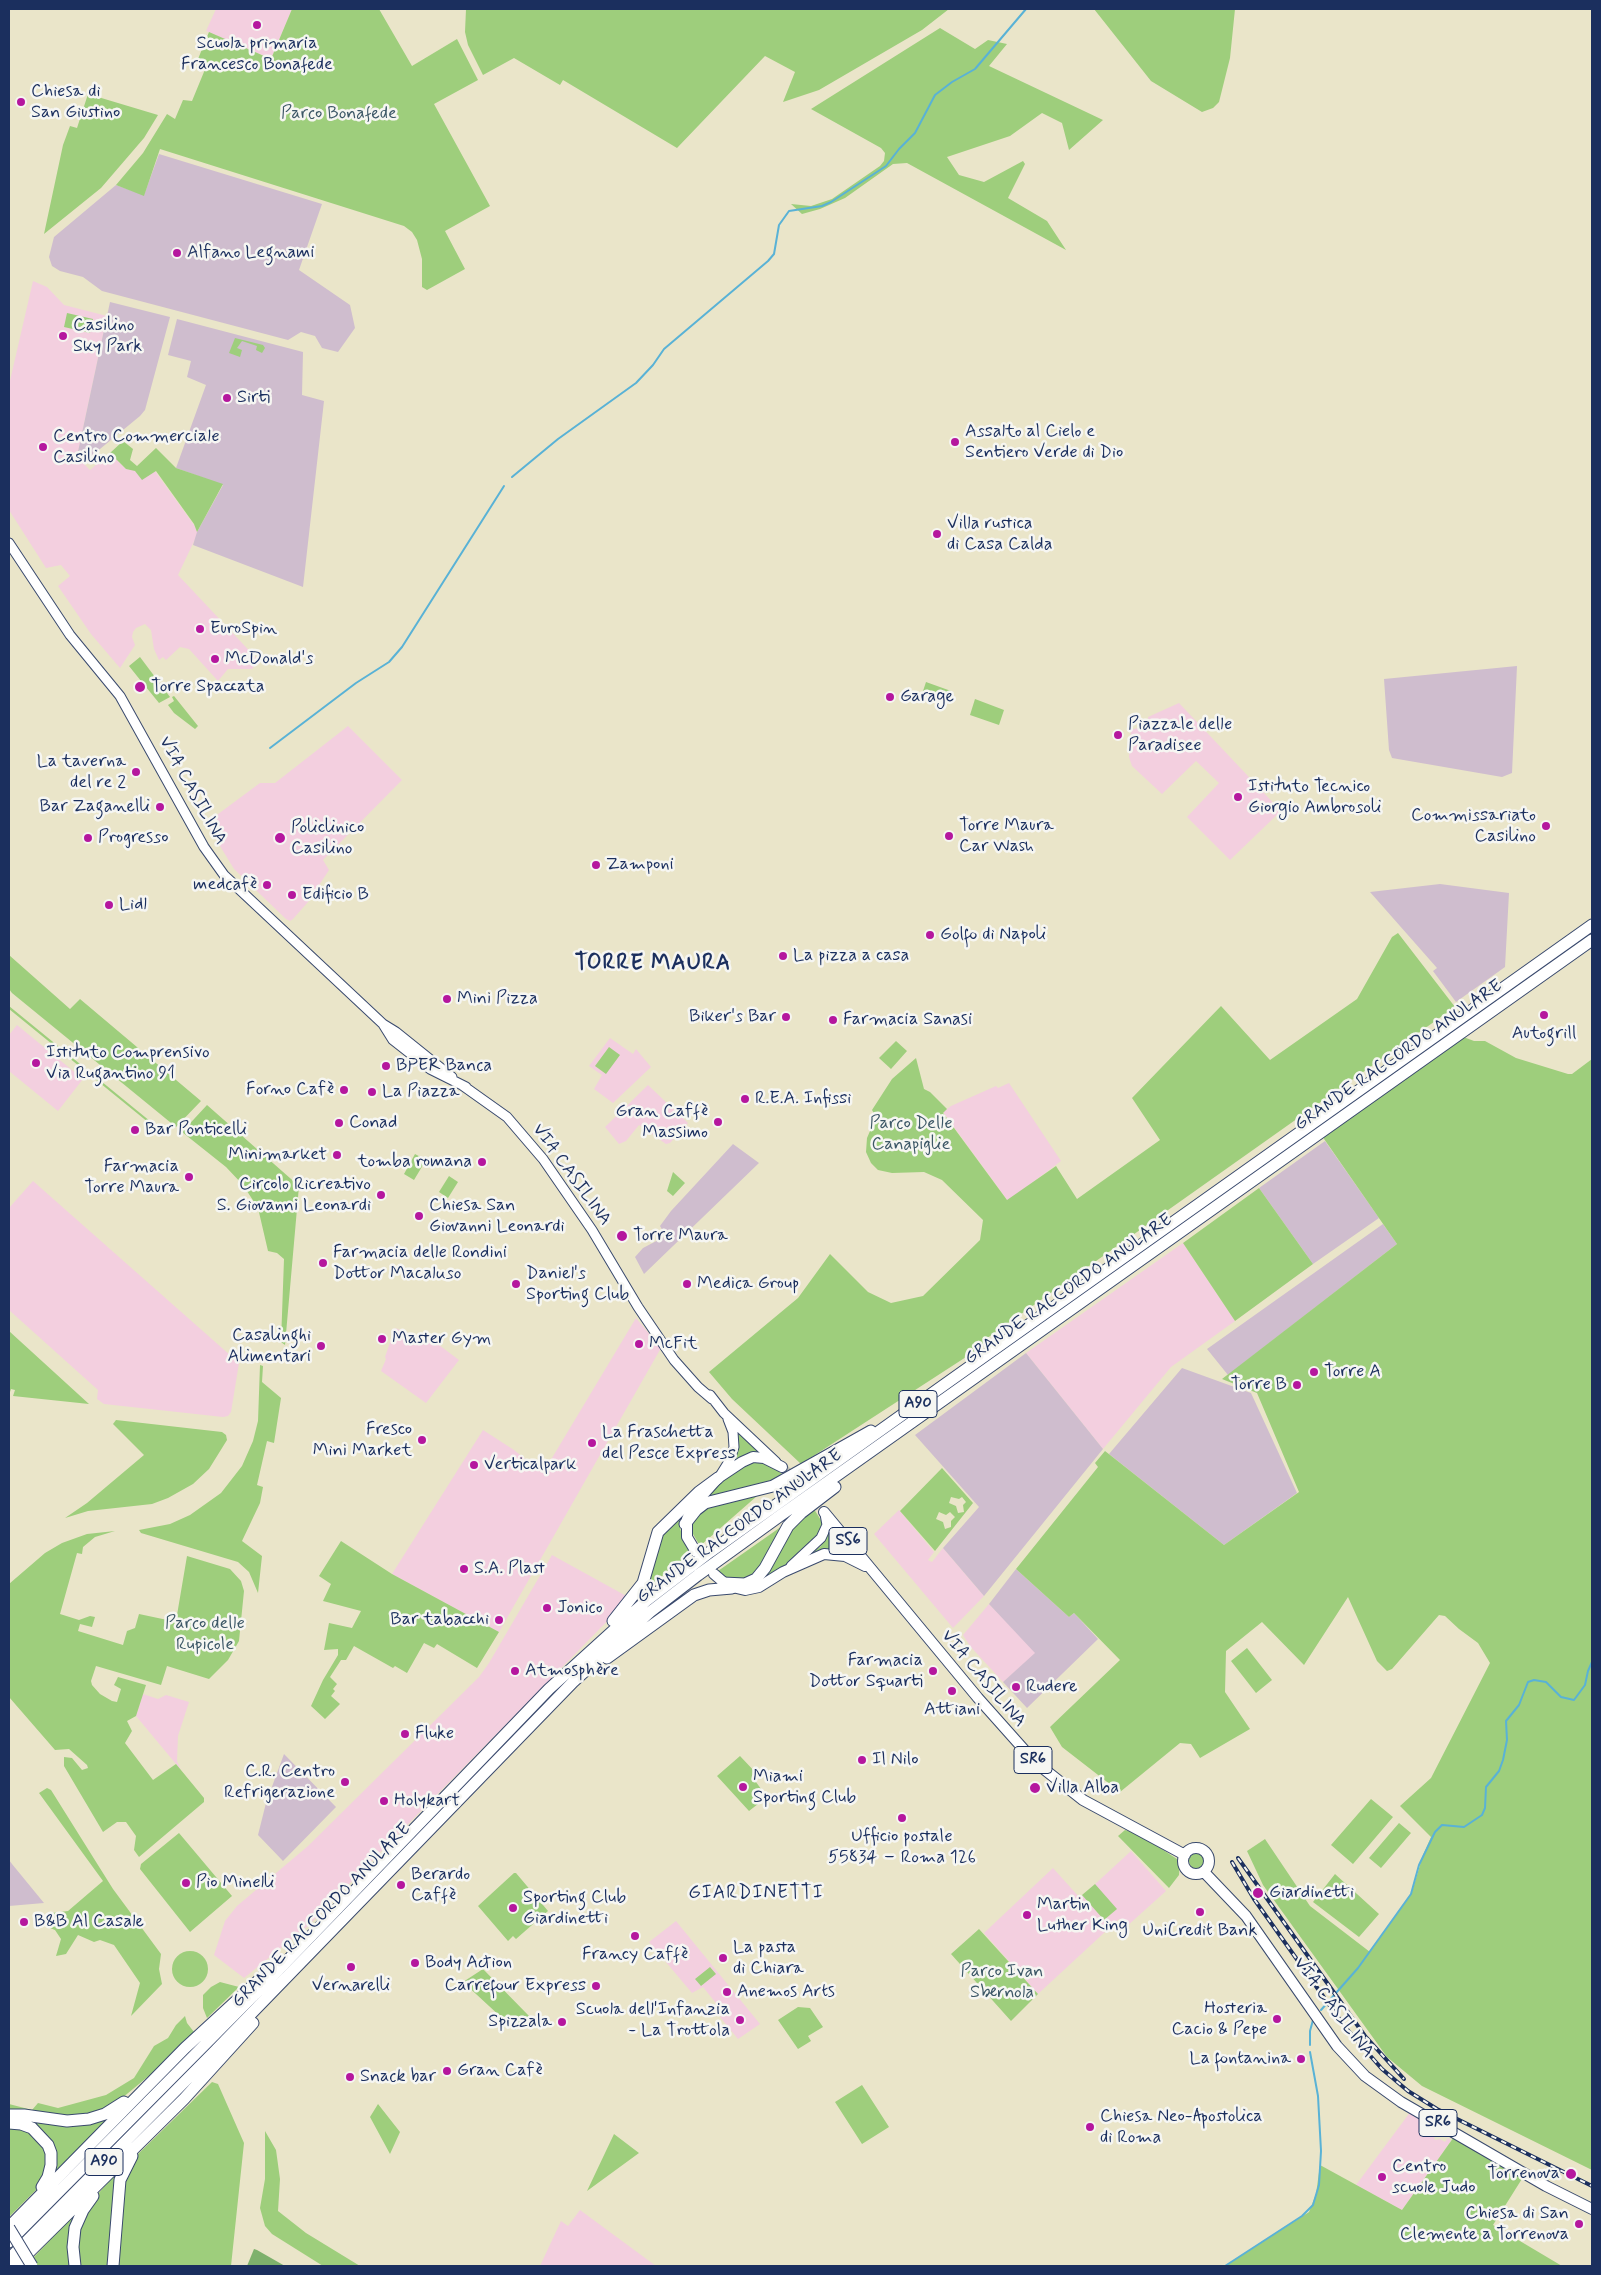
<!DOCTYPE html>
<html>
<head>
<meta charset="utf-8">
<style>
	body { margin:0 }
	#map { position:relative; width:1601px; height:2275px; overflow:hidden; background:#eae5c9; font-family:Mynerve,sans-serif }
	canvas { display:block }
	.frame { position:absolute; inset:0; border:10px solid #1b2f5e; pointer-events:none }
</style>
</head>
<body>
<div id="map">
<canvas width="1601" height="2275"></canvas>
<div class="frame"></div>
</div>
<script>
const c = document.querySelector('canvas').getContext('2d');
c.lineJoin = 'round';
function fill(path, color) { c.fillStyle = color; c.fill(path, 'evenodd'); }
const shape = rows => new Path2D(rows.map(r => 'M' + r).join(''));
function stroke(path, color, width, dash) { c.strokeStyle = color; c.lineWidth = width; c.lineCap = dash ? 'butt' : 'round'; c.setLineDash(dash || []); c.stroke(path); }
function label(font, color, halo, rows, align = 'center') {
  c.font = font + ' Mynerve,sans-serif'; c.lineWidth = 5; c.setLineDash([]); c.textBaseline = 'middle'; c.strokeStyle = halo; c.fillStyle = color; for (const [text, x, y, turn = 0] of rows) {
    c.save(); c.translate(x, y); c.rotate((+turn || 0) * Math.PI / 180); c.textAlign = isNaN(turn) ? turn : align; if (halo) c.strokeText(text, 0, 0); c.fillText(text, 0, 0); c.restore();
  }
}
fill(shape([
	[216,9,292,9,271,59,206,31],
	[33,281,47,287,64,305,107,316,76,461,83,463,90,470,110,453,126,469,155,471,194,525,198,533,178,575,259,661,252,669,228,669,218,681,189,649,180,647,166,660,163,657,159,660,154,649,151,630,145,624,136,628,133,632,132,637,135,645,120,668,91,634,58,586,70,576,61,565,46,568,9,510,9,385],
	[1179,703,1281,811,1230,860,1187,817,1219,783,1196,761,1162,794,1132,766,1129,757,1131,730,1144,726,1148,722,1148,717],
	[348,726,402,780,323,860,329,870,308,902,293,919,290,921,286,919,234,869,206,823,260,783,275,783],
	[17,1025,83,1079,58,1111,9,1071,9,1035],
	[610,1038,633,1054,636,1049,651,1067,613,1103,594,1089,602,1075,589,1066],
	[1009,1083,1061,1161,1008,1201,943,1112,951,1106,996,1086,998,1088],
	[648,1085,688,1123,670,1143,666,1144,639,1125,626,1141,619,1144,605,1127],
	[33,1181,239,1363,231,1412,228,1416,223,1417,104,1404,97,1399,98,1390,9,1310,9,1208],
	[1183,1243,1235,1321,1171,1367,1103,1449,1026,1353],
	[636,1318,661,1348,499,1632,392,1574,483,1430,514,1450,543,1473],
	[395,1328,439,1345,459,1360,426,1403,381,1371,386,1359,385,1357],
	[899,1510,934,1552,928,1560,932,1562,943,1548,984,1596,953,1628,874,1534],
	[552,1555,630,1598,309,1925,244,1978,214,1955,225,1921,237,1906,308,1846,479,1677,489,1663],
	[989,1604,1037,1653,1003,1682,970,1646,963,1635],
	[143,1694,158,1699,166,1695,189,1702,178,1736,177,1761,181,1770,136,1716],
	[1131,1851,1166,1891,1126,1927,1119,1919,1038,1994,984,1933,1053,1868,1080,1898],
	[676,1921,760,2024,738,2039,720,2017,724,2013,703,1987,692,1993,649,1942],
	[1411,2111,1430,2126,1435,2140,1440,2139,1445,2142,1448,2138,1451,2141,1402,2210,1356,2185],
	[580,2210,656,2266,540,2266,561,2221,568,2226]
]), '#f3cfdf');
fill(shape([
	[159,154,322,204,299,270,350,305,355,328,338,352,322,348,315,336,301,332,288,340,102,291,83,277,60,271,52,266,49,257,54,237,116,185,144,195],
	[110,302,170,317,145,410,140,416,83,463,76,461],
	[177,319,303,352,302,395,324,401,303,587,193,545,197,532,223,485,176,468,206,385,187,377,191,361,168,355],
	[1517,666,1512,773,1502,777,1392,758,1389,750,1384,679],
	[1440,884,1509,893,1505,967,1456,1002,1433,971,1437,968,1370,892],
	[1325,1141,1379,1218,1313,1264,1259,1188],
	[733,1144,759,1163,644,1274,635,1257,643,1248,666,1236,660,1226,671,1211],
	[1383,1224,1397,1244,1228,1375,1207,1349],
	[1026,1353,1103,1449,984,1596,943,1548,979,1507,915,1435],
	[1182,1368,1251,1393,1297,1493,1224,1545,1109,1454],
	[1016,1569,1069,1617,1074,1613,1098,1639,1027,1708,1003,1682,1035,1653,989,1604],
	[284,1754,336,1807,283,1861,258,1835,266,1803],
	[9,1860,12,1864,44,1903,9,1906]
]), '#cfbdce');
fill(shape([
	[292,9,379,9,412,66,457,39,478,80,434,104,490,206,445,231,465,269,427,290,422,287,422,259,417,240,412,232,404,226,160,149,144,196,116,185,143,153,167,114,175,119,183,100,192,101,206,67,204,63,198,59,209,32,271,59],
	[466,9,949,9,922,30,819,90,783,102,795,72,765,56,677,148,563,80,560,85,514,58,483,75,468,45,465,32],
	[1094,9,1235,9,1230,58,1219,102,1213,108,1202,112,1151,81],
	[940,28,975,49,988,40,1007,44,989,66,1103,120,1069,150,1062,123,1042,113,1010,136,947,157,959,175,984,182,1023,161,1025,164,1008,198,1047,221,1066,250,907,163,893,164,845,198,820,209,802,214,791,204,811,206,832,199,880,166,884,161,885,153,881,148,811,109],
	[88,94,158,115,144,138,101,188,44,234,63,145,70,126,77,128],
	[67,313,93,319,90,333,64,327],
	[235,338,263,345,265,348,262,353,256,350,257,346,242,341,237,348,242,350,240,357,229,353],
	[123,441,133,449,130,460,137,466,156,448,176,468,223,484,197,532,194,524,156,471,142,480,135,471,126,469,110,453],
	[140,657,170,697,159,703,146,687,137,692,134,686,141,681,129,666],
	[926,682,951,691,947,703,922,694],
	[174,696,198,726,195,729,174,713,168,705,174,701,172,697],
	[975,699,1004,710,999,725,970,715],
	[1398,933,1455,1007,983,1341,983,1346,801,1464,732,1399,709,1372,798,1298,830,1254,868,1292,891,1303,923,1296,980,1240,983,1220,942,1180,924,1172,892,1173,878,1170,871,1163,866,1152,867,1138,876,1117,872,1110,892,1079,916,1058,924,1089,930,1092,947,1109,943,1113,1007,1200,1056,1166,1077,1199,1160,1140,1132,1098,1221,1006,1270,1060,1357,999,1392,937],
	[9,955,70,1009,80,999,201,1101,176,1127,12,993,9,989],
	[9,1006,156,1126,154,1127,36,1031,9,1009],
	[1445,1030,1474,1041,1485,1041,1516,1058,1568,1074,1572,1074,1592,1059,1592,2170,1422,2086,1387,2057,1263,1885,1247,1851,1265,1839,1310,1906,1370,1952,1412,1892,1423,1855,1431,1837,1400,1806,1431,1778,1490,1663,1478,1643,1459,1629,1445,1616,1439,1615,1392,1669,1387,1671,1377,1661,1348,1597,1304,1665,1262,1622,1226,1651,1225,1692,1250,1729,1200,1758,1191,1744,1180,1743,1120,1792,1062,1747,1050,1727,1120,1660,1074,1613,1069,1617,1016,1569,1098,1467,1095,1463,1105,1451,1224,1545,1299,1492,1257,1393,1222,1379,1397,1244,1313,1123],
	[896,1041,907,1051,891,1069,879,1058],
	[609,1047,620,1055,606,1074,595,1066],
	[207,1105,299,1186,285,1345,281,1342,284,1259,277,1253,268,1251,258,1208,243,1185,226,1167,182,1132],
	[415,1154,426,1160,414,1180,404,1174],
	[673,1172,685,1183,673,1196,667,1191],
	[449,1176,458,1182,448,1198,439,1192],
	[1259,1188,1313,1264,1235,1321,1183,1243],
	[9,1331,89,1404,13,1396,15,1390,11,1389,9,1395],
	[260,1365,263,1366,262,1382,281,1398,274,1443,267,1441,257,1485,263,1487,260,1503,242,1541,262,1556,258,1593,249,1572,238,1562,141,1533,139,1530,170,1524,190,1515,221,1493,242,1466,253,1441,258,1421],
	[116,1420,222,1432,226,1435,227,1440,209,1469,193,1484,168,1498,152,1504,88,1511,65,1518,87,1503,144,1455,113,1424],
	[735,1426,765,1456,731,1465,738,1446],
	[755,1459,771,1466,785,1476,698,1504,736,1469],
	[942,1468,973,1503,935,1551,900,1511],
	[951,1497,959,1499,962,1497,966,1502,963,1505,964,1512,958,1513,956,1506,949,1503],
	[939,1512,946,1515,950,1512,955,1517,951,1521,951,1527,945,1529,943,1522,936,1519],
	[757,1496,700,1546,693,1534,692,1526,700,1510],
	[812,1506,824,1525,809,1549,767,1578,752,1584,788,1530],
	[686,1509,680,1528,683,1538,691,1553,647,1588,657,1540],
	[830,1522,858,1558,806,1557,821,1546],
	[785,1524,752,1579,727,1579,718,1571],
	[115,1531,95,1537,83,1547,82,1554,77,1553,60,1614,79,1620,90,1616,95,1617,92,1627,80,1624,78,1631,123,1645,127,1631,135,1628,139,1614,172,1621,177,1615,187,1556,230,1569,241,1581,244,1591,239,1641,228,1660,209,1679,167,1666,161,1685,96,1666,91,1681,92,1685,100,1694,112,1701,117,1702,121,1689,114,1685,118,1677,146,1685,136,1716,127,1721,132,1731,125,1743,153,1780,176,1764,204,1798,204,1802,139,1857,134,1850,136,1836,126,1822,117,1822,103,1832,64,1766,64,1757,72,1758,82,1770,88,1768,87,1765,69,1749,55,1750,9,1697,9,1584,45,1553,62,1543,87,1534],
	[341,1541,392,1574,499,1632,477,1668,437,1644,434,1648,424,1643,407,1673,395,1666,393,1668,354,1646,346,1660,341,1660,330,1677,337,1684,333,1689,335,1691,331,1696,340,1704,325,1719,311,1706,323,1680,338,1655,338,1649,324,1650,329,1623,352,1628,361,1611,323,1601,331,1584,319,1576],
	[1247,1648,1272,1680,1256,1693,1231,1661],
	[740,1756,757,1774,753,1778,767,1797,749,1811,717,1776],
	[47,1788,51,1790,113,1889,161,1954,159,1969,162,1984,131,2016,140,1983,114,1945,100,1940,94,1942,78,1935,66,1954,56,1956,61,1939,55,1930,50,1928,52,1913,68,1911,103,1881,39,1793],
	[1371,1799,1393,1817,1353,1864,1331,1845],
	[1399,1823,1411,1833,1381,1868,1369,1858],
	[1125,1830,1139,1834,1180,1861,1179,1875,1169,1888,1118,1836],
	[179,1833,232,1896,190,1932,140,1869,141,1864],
	'1189 1861a8 8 0 1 1 16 0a8 8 0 1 1-16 0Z',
	[514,1873,516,1873,548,1911,516,1939,513,1936,508,1941,478,1906],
	[1335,1874,1379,1914,1359,1937,1313,1902],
	[1095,1884,1117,1909,1104,1920,1082,1895],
	[979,1929,1038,1994,1011,2021,951,1954],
	'172 1969a18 18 0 1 1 36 0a18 18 0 1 1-36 0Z',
	[710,1967,716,1974,701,1986,695,1979],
	[483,1969,530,2017,515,2030,463,1982],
	[220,1982,239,1987,207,2018,203,2008,203,1995,211,1987],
	[798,2007,810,2008,823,2027,808,2036,811,2041,798,2049,778,2020],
	[185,2016,187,2023,194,2032,168,2060,110,2108,73,2118,9,2111,9,2104,32,2110,38,2103,58,2108,106,2095,134,2078,154,2046,168,2038,176,2025],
	[212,2082,218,2084,244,2143,231,2266,118,2266,124,2182,136,2156],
	[862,2085,889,2127,862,2144,835,2102],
	[378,2104,400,2132,390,2154,370,2117],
	[111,2118,57,2172,53,2173,48,2137,37,2126,29,2122],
	[9,2125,24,2126,49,2154,41,2185,9,2217],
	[265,2131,276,2150,280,2179,278,2211,306,2233,360,2266,323,2266,272,2234,265,2226,260,2208,265,2179],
	[614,2134,639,2153,587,2191],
	[1456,2134,1525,2174,1493,2225,1562,2266,1225,2266,1309,2212,1316,2194,1320,2165,1402,2210],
	[116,2173,119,2173,110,2266,78,2266,76,2255,80,2223,97,2195],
	[76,2213,71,2266,36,2266,32,2259]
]), '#9ece7c');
fill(shape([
	[254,2249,257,2250,285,2266,247,2266]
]), '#7eb16c');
stroke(shape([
	[512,477,558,439,636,383,653,365,664,349,768,261,774,254,779,225,789,211,822,206,831,202,886,166,899,149,915,133,935,95,952,82,975,69,1026,9],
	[270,748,356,683,389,662,402,647,504,486],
	[1321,2010,1358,1968,1411,1894,1419,1865,1435,1832,1442,1825,1464,1827,1482,1815,1485,1808,1486,1787,1499,1771,1503,1760,1507,1740,1506,1721,1519,1705,1528,1682,1534,1680,1546,1682,1561,1697,1574,1700,1585,1685,1588,1671,1592,1662],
	[1310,2045,1310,2031,1313,2020],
	[1225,2266,1302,2216,1313,2205,1319,2185,1321,2151,1318,2096,1310,2052]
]), '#59b2d6', 2);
stroke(shape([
	[782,1467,824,1512]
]), '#c1c1b4', 10, [10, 5]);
const secondary = shape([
	[9,543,70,635,120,696,204,847,224,875,383,1024,393,1040,430,1069,466,1087],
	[383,1024,396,1032,452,1077],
	[462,1085,507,1117,543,1159,592,1230,638,1307,674,1360,698,1387,712,1399],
	[710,1395,724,1413,776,1462],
	[720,1476,730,1460,734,1447,733,1432,728,1419],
	[791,1566,821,1538,827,1525,825,1514]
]);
const primary = shape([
	[824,1512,978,1698,1035,1762,1083,1800,1185,1855],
	[696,1552,687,1537,687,1519,693,1506,718,1478,742,1462,753,1457,764,1458,782,1467],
	[714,1574,728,1586,745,1590,759,1587,783,1572,824,1554,845,1556,865,1566],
	'1183 1861a13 13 0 1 1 26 0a13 13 0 1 1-26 0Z',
	[1204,1872,1246,1916,1337,2046,1365,2076,1401,2102,1546,2186,1592,2209]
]);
const highway = shape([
	[685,1524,696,1510,705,1503,773,1486,871,1431],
	[723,1583,745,1584,756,1579,765,1568,788,1526,801,1513,835,1487],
	[613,1621,643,1583,658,1532,699,1492,718,1478],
	[607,1658,694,1595,709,1590,732,1588],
	[9,2115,24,2115,67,2121,89,2119,105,2114,124,2102],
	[9,2123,21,2124,32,2128,48,2145,51,2153,51,2165,48,2177,42,2187],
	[9,2227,185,2048,270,1970],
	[9,2242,262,1987,549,1689,646,1601,710,1552,944,1385,1592,925],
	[9,2259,214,2052,573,1682,650,1612,698,1575,781,1515,1592,940],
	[15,2266,184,2099,253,2023],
	[75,2266,73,2247,75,2228,83,2210,93,2196],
	[113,2266,120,2180,132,2156]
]);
stroke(secondary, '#3a4a6e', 11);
stroke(primary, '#3a4a6e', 12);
stroke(highway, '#3a4a6e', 13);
stroke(secondary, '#fff', 9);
stroke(primary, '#fff', 10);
stroke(highway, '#fff', 11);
const rail = shape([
	[1238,1858,1365,2036,1404,2079],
	[1232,1862,1254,1899,1345,2027,1382,2069,1408,2091,1437,2109,1592,2186]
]);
stroke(rail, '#1b2f5e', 4);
stroke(rail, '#f6f6f2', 2, [5.5]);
const highwayBridge = shape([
	[9,2228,32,2266]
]);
stroke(highwayBridge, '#3a4a6e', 13, []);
stroke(highwayBridge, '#fff', 11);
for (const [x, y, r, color] of [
	[257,25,5,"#b5179e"],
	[21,102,5,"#b5179e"],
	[177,253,5,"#b5179e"],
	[63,336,5,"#b5179e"],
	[227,398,5,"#b5179e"],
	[955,442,5,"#b5179e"],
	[43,447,5,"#b5179e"],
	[937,534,5,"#b5179e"],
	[200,629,5,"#b5179e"],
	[215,659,5,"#b5179e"],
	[140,687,6,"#b5179e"],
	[890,697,5,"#b5179e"],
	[1118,735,5,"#b5179e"],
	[136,772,5,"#b5179e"],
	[1238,797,5,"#b5179e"],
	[160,807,5,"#b5179e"],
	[1546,826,5,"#b5179e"],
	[949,836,5,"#b5179e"],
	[88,838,5,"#b5179e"],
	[280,838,6,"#b5179e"],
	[596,865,5,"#b5179e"],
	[267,885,5,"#b5179e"],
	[292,895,5,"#b5179e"],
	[109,905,5,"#b5179e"],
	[930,935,5,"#b5179e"],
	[783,956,5,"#b5179e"],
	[447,999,5,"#b5179e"],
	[1544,1015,5,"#b5179e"],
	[786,1017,5,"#b5179e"],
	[833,1020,5,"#b5179e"],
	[36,1063,5,"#b5179e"],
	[386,1066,5,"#b5179e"],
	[344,1090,5,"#b5179e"],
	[372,1092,5,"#b5179e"],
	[745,1099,5,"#b5179e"],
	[718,1122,5,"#b5179e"],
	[339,1123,5,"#b5179e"],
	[135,1130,5,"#b5179e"],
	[337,1155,5,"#b5179e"],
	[482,1162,5,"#b5179e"],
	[189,1177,5,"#b5179e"],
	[381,1195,5,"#b5179e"],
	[419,1216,5,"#b5179e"],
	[622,1236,6,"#b5179e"],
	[323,1263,5,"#b5179e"],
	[516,1284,5,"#b5179e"],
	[687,1284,5,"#b5179e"],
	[382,1339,5,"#b5179e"],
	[639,1344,5,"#b5179e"],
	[321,1346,5,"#b5179e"],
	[1314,1372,5,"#b5179e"],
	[1297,1385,5,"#b5179e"],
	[422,1440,5,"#b5179e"],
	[592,1443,5,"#b5179e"],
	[474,1465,5,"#b5179e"],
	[464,1569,5,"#b5179e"],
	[547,1608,5,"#b5179e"],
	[499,1620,5,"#b5179e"],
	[515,1671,5,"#b5179e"],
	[933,1671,5,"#b5179e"],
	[1016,1687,5,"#b5179e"],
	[952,1691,5,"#b5179e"],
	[405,1734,5,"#b5179e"],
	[862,1760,5,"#b5179e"],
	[345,1782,5,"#b5179e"],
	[743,1787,5,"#b5179e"],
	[1035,1788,6,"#b5179e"],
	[384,1801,5,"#b5179e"],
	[902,1818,5,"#b5179e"],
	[186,1883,5,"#b5179e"],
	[401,1885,5,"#b5179e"],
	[1258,1893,6,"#b5179e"],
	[513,1908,5,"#b5179e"],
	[1200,1912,5,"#b5179e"],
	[1027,1915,5,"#b5179e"],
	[24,1922,5,"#b5179e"],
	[635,1936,5,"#b5179e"],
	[723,1958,5,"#b5179e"],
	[415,1963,5,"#b5179e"],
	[351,1967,5,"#b5179e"],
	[596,1986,5,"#b5179e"],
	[727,1992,5,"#b5179e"],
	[1277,2019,5,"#b5179e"],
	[740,2020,5,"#b5179e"],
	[562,2022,5,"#b5179e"],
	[1301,2059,5,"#b5179e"],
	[447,2071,5,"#b5179e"],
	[350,2077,5,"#b5179e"],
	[1090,2127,5,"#b5179e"],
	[1571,2174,6,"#b5179e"],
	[1382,2177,5,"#b5179e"],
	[1579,2224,5,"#b5179e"]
]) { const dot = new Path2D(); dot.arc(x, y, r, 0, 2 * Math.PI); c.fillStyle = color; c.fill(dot); stroke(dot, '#f6f6f2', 2); }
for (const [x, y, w] of [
	[918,1404,38],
	[848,1541,38],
	[1033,1760,38],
	[1438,2123,38],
	[104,2162,38]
]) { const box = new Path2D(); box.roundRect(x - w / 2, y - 13.5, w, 27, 4); c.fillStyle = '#f6f6f2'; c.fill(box); stroke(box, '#1b2f5e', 1); }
label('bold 16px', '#1b2f5e', null, [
	["A90",918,1404],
	["SS6",848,1541],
	["SR6",1033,1760],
	["SR6",1438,2123],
	["A90",104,2162]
]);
label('18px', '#1b2f5e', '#f6f6f2', [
	["Scuola primaria",257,44,"center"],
	["Francesco Bonafede",257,65,"center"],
	["Chiesa di",31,92],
	["San Giustino",31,113],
	["Alfano Legnami",187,253],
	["Casilino",73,326],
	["Sky Park",73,347],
	["Sirti",237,398],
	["Assalto al Cielo e",965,432],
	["Sentiero Verde di Dio",965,453],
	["Centro Commerciale",53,437],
	["Casilino",53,458],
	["Villa rustica",947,524],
	["di Casa Calda",947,545],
	["EuroSpin",210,629],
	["McDonald's",225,659],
	["Torre Spaccata",151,687],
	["Garage",900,697],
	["Piazzale delle",1128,725],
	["Paradisee",1128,746],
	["La taverna",126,762,"right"],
	["del re 2",126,783,"right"],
	["Istituto Tecnico",1248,787],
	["Giorgio Ambrosoli",1248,808],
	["Bar Zaganelli",150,807,"right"],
	["Commissariato",1536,816,"right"],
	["Casilino",1536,837,"right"],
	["Torre Maura",959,826],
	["Car Wash",959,847],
	["Policlinico",291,828],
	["Casilino",291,849],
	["Progresso",98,838],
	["Zamponi",606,865],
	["medcafè",257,885,"right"],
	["Edificio B",302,895],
	["Lidl",119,905],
	["Golfo di Napoli",940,935],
	["La pizza a casa",793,956],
	["Mini Pizza",457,999],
	["Biker's Bar",776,1017,"right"],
	["Farmacia Sanasi",843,1020],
	["Autogrill",1544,1034,"center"],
	["Istituto Comprensivo",46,1053],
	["Via Rugantino 91",46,1074],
	["BPER Banca",396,1066],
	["Forno Cafè",334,1090,"right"],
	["La Piazza",382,1092],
	["R.E.A. Infissi",755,1099],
	["Gran Caffè",708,1112,"right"],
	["Massimo",708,1133,"right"],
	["Conad",349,1123],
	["Bar Ponticelli",145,1130],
	["Minimarket",327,1155,"right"],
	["tomba romana",472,1162,"right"],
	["Farmacia",179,1167,"right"],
	["Torre Maura",179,1188,"right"],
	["Circolo Ricreativo",371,1185,"right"],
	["S. Giovanni Leonardi",371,1206,"right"],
	["Chiesa San",429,1206],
	["Giovanni Leonardi",429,1227],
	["Torre Maura",633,1236],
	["Farmacia delle Rondini",333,1253],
	["Dottor Macaluso",333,1274],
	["Daniel's",526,1274],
	["Sporting Club",526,1295],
	["Medica Group",697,1284],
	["Casalinghi",311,1336,"right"],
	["Alimentari",311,1357,"right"],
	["Master Gym",392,1339],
	["McFit",649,1344],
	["Torre A",1324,1372],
	["Torre B",1287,1385,"right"],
	["Fresco",412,1430,"right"],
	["Mini Market",412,1451,"right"],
	["La Fraschetta",602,1433],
	["del Pesce Express",602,1454],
	["Verticalpark",484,1465],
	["S.A. Plast",474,1569],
	["Jonico",557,1608],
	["Bar tabacchi",489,1620,"right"],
	["Farmacia",923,1661,"right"],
	["Dottor Squarti",923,1682,"right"],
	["Atmosphère",525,1671],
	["Rudere",1026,1687],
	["Attiani",952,1710,"center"],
	["Fluke",415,1734],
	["Il Nilo",872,1760],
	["C.R. Centro",335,1772,"right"],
	["Refrigerazione",335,1793,"right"],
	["Miami",753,1777],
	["Sporting Club",753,1798],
	["Villa Alba",1046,1788],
	["Holykart",394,1801],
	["Ufficio postale",902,1837,"center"],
	["55834 – Roma 126",902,1858,"center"],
	["Berardo",411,1875],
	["Caffè",411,1896],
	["Pio Minelli",196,1883],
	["Giardinetti",1269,1893],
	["Sporting Club",523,1898],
	["Giardinetti",523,1919],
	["Martin",1037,1905],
	["Luther King",1037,1926],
	["B&B Al Casale",34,1922],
	["UniCredit Bank",1200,1931,"center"],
	["La pasta",733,1948],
	["di Chiara",733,1969],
	["Francy Caffè",635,1955,"center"],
	["Body Action",425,1963],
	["Vernarelli",351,1986,"center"],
	["Carrefour Express",586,1986,"right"],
	["Anemos Arts",737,1992],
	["Hosteria",1267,2009,"right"],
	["Cacio & Pepe",1267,2030,"right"],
	["Scuola dell'Infanzia",730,2010,"right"],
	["- La Trottola",730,2031,"right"],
	["Spizzala",552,2022,"right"],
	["La fontanina",1291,2059,"right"],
	["Gran Cafè",457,2071],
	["Snack bar",360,2077],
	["Chiesa Neo-Apostolica",1100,2117],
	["di Roma",1100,2138],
	["Centro",1392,2167],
	["scuole Judo",1392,2188],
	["Torrenova",1560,2174,"right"],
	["Chiesa di San",1569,2214,"right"],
	["Clemente a Torrenova",1569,2235,"right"]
], 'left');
label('18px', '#3c5766', '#f6f6f2', [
	["Parco Bonafede",339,114],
	["Parco Delle",911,1124],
	["Canapiglie",911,1145],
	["Parco delle",205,1624],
	["Rupicole",205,1645],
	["Parco Ivan",1002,1972],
	["Sbernola",1002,1993]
]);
label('18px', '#1b2f5e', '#f6f6f2', [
	["VIA CASILINA",192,791,61],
	["GRANDE RACCORDO ANULARE",1399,1056,-35],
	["VIA CASILINA",571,1175,54],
	["GRANDE RACCORDO ANULARE",1069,1290,-35],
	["GRANDE RACCORDO ANULARE",740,1527,-36],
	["VIA CASILINA",983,1679,50],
	["GRANDE RACCORDO ANULARE",322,1916,-46],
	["VIA CASILINA",1333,2008,53]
]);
c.letterSpacing = '1px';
label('19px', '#1b2f5e', '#f6f6f2', [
	["GIARDINETTI",756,1894]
]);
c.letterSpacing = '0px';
c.letterSpacing = '1px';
label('bold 22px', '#1b2f5e', '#f6f6f2', [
	["TORRE MAURA",653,964]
]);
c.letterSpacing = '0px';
</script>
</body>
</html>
